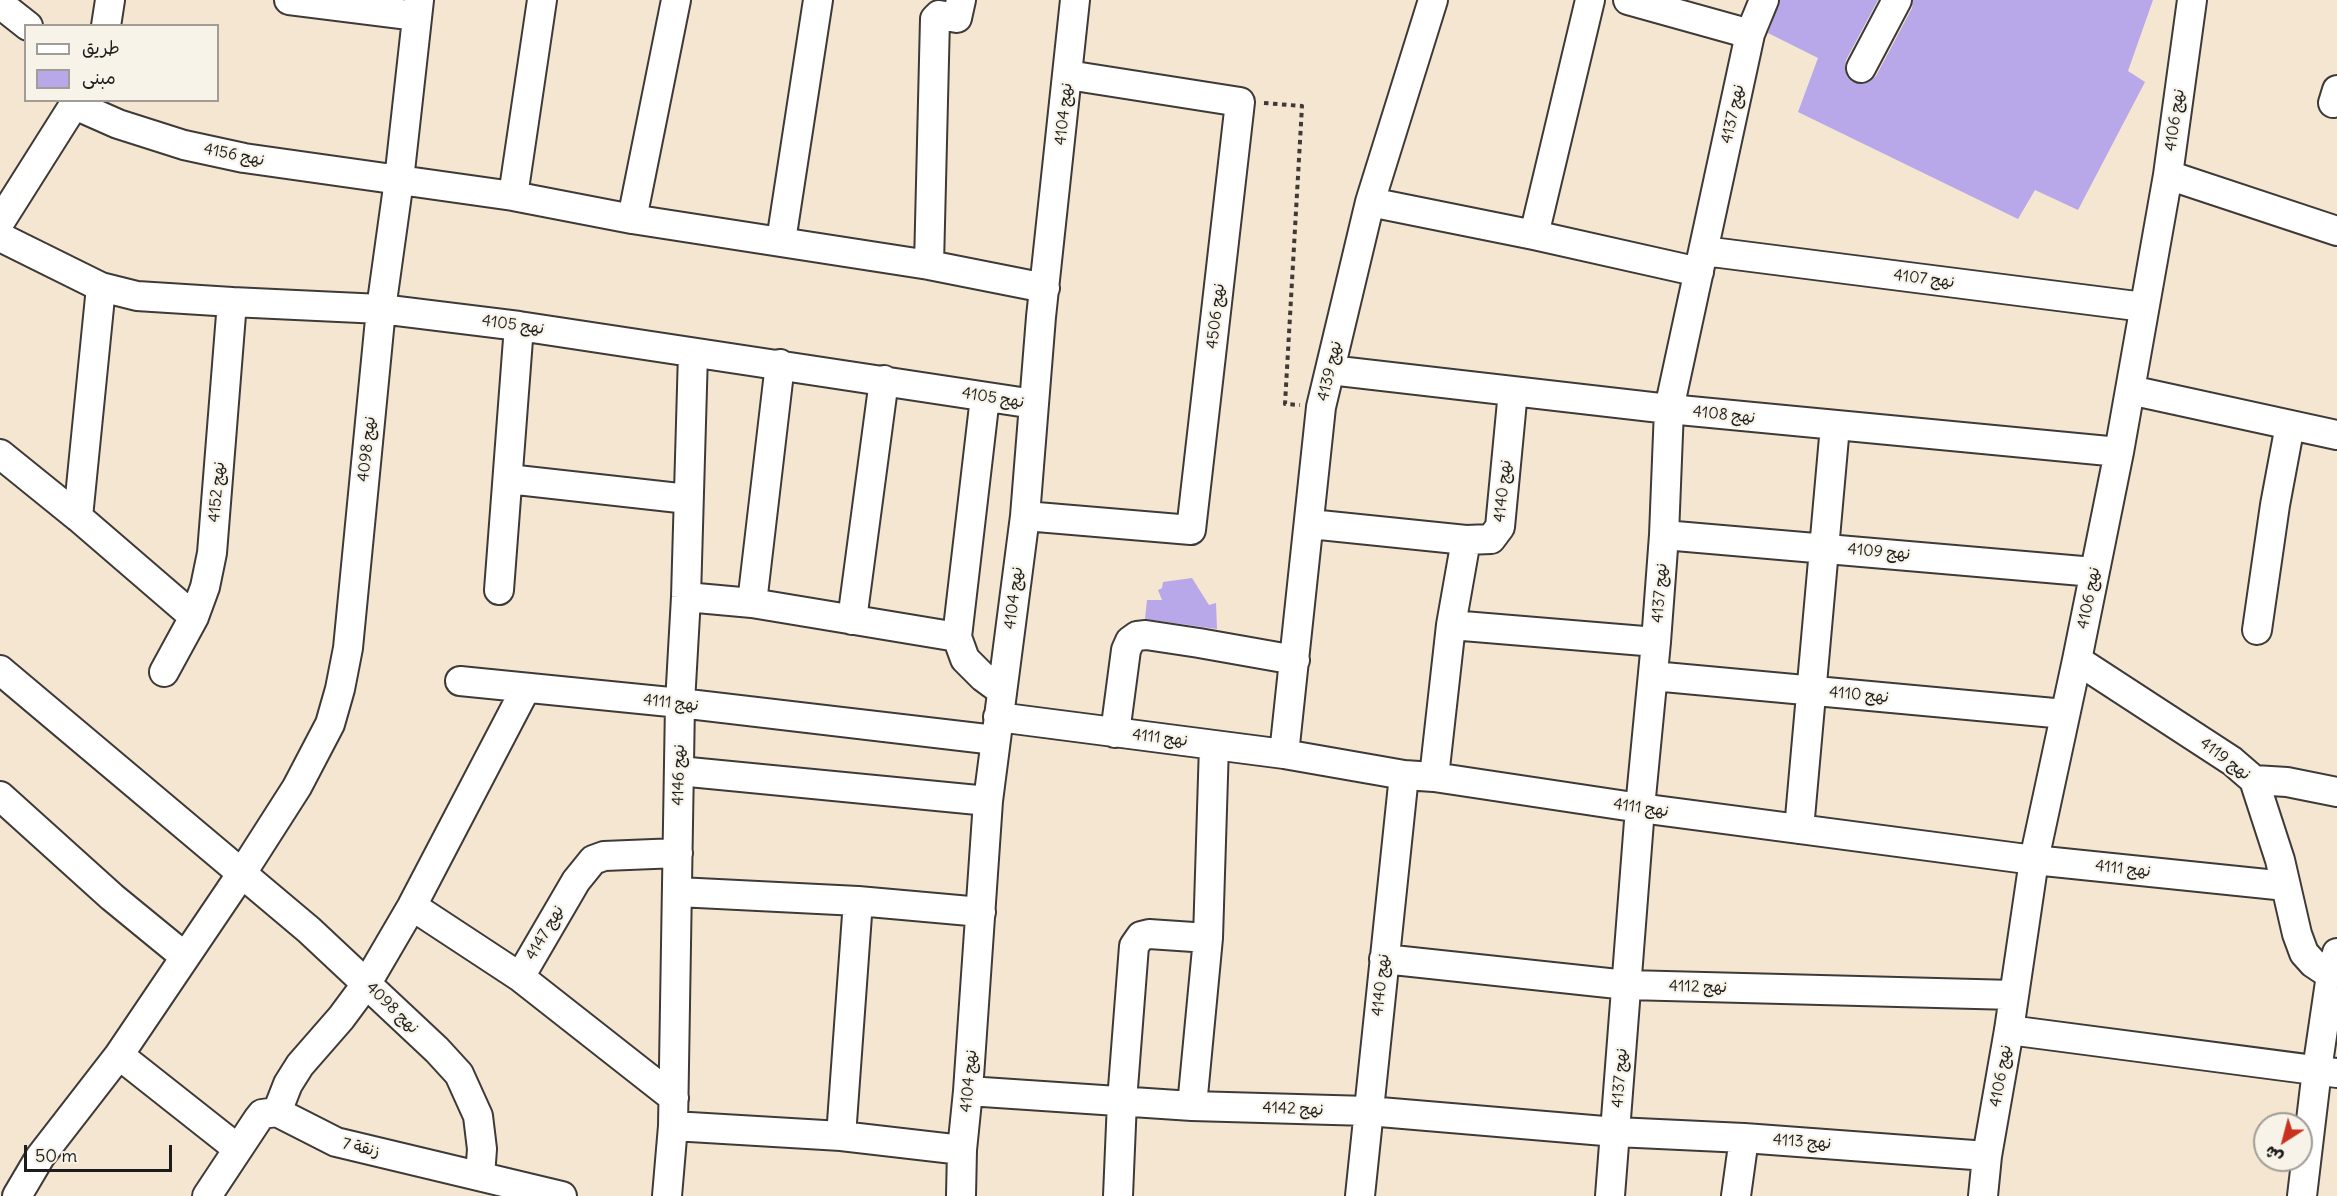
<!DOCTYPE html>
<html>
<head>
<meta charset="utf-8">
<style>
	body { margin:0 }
	#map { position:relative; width:2337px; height:1196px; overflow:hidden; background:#f5e6d1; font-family:Delius,"Playpen Sans Arabic",sans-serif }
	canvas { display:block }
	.legend { position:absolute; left:24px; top:24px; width:195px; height:78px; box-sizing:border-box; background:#f7f3e8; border:2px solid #9f9d96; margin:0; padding:8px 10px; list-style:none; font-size:18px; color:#1c1c1c }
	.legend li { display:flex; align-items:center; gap:12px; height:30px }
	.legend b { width:30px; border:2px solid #9f9d96 }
	.north { position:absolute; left:2253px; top:1112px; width:60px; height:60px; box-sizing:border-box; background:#f7f3e8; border:2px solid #9f9d96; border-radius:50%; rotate:216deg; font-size:16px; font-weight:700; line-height:24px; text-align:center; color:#1c1c1c }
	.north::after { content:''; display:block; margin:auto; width:21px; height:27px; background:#c8321e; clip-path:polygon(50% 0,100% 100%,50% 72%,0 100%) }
	.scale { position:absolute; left:24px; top:1145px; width:148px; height:27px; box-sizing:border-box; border:3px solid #1c1c1c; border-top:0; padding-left:8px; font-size:18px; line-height:21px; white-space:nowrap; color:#1c1c1c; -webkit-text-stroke:4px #f7f3e8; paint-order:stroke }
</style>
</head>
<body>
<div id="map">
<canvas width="2337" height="1196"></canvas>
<ul class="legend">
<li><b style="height:8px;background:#fff"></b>طريق</li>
<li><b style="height:16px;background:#b8a8ea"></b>مبنى</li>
</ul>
<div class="north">ش</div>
<div class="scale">50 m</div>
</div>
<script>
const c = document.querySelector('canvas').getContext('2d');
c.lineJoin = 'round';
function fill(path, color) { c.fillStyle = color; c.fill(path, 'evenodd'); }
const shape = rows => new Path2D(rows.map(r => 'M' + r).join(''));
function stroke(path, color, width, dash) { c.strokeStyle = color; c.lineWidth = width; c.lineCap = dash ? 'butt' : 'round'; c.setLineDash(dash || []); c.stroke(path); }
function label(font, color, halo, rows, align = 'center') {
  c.font = font + ' Delius,"Playpen Sans Arabic",sans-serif'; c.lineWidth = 4.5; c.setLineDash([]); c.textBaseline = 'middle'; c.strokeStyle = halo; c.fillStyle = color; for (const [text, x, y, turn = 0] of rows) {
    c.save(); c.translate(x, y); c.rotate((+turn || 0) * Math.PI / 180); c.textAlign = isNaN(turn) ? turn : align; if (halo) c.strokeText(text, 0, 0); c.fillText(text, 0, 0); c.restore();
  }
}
fill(shape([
	[1780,0,1878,0,1846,60,1845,68,1847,77,1853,82,1861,84,1869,82,1876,76,1912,8,1913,0,2153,0,2128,71,2145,82,2078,210,2035,190,2018,219,1798,112,1818,58,1768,33],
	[1192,578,1209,605,1216,603,1217,629,1145,619,1147,600,1162,600,1158,590,1162,588,1163,582]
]), '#b8a8ea');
const minor = shape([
	[289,0,417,16],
	[1628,0,1750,34],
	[0,4,28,26],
	[106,26,110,0],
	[1861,68,1897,0],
	[2333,103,2337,90],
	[75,105,118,124,184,145,244,158,513,196,632,219,929,265,1045,288],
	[2168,175,2337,231],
	[513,196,542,0],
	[1370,202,1534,235,1699,272],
	[632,219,676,0],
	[0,222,77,100],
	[1534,235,1590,0],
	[0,237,101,287,137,296,232,302,381,309,519,326,1034,404],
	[781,241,818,0],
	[1704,251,2144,307],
	[929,265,935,19,939,15,957,18,961,0],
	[1330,370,1669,409,2119,452],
	[2130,390,2337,435],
	[985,397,957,637,965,659,983,677,1002,691],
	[0,454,78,517,194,617],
	[508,479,688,499],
	[1025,516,1191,530,1240,102,1068,75],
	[78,517,101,287],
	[1310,524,1466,540],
	[1664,535,2094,572],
	[499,590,519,326],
	[686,597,752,603,957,637],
	[752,603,780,364],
	[852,620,884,380],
	[1451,625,1656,642],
	[2257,630,2275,505,2290,425],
	[2077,660,2232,761,2254,780,2280,860,2297,934,2304,953,2313,963,2331,975],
	[0,670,309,930,437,1050,459,1074,478,1116,482,1149,480,1176],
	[164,672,194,617,205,587,212,553,232,302],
	[1653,676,2065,714],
	[460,681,680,703,995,740],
	[998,717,1284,754,1404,775,1434,777,1640,808,2034,860,2286,886],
	[1115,733,1126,650,1130,641,1137,636,1146,635,1199,643,1295,660],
	[1284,754,1321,407,1370,202,1433,0],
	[679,771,988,801],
	[1434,777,1451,625,1466,540,1491,539,1500,527,1513,391],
	[2254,780,2287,782,2337,792],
	[0,796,112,897,184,956],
	[1799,829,1835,426],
	[678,892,858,901,981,912],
	[412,906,520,977],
	[1384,959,1627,985,2014,995],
	[2009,1030,2337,1073],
	[119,1055,238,1149],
	[968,1091,1192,1106,1368,1111,1616,1132,1744,1138,1987,1156],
	[674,1098,520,977,576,881,593,860,604,856,678,853],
	[1192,1106,1208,938,1214,745],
	[277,1112,288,1084,300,1065,341,1018,367,983,412,906,526,688],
	[673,1126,841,1136,962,1150],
	[841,1136,858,901],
	[17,1196,40,1157,119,1055,242,873,297,787,330,724,340,689,348,648,381,309,399,180,419,0],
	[207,1196,258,1119,262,1114,277,1112,336,1142,562,1196],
	[667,1196,673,1126,680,703,686,597,693,353],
	[961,1196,962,1150,968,1091,988,801,1025,516,1041,317,1075,0],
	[1118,1196,1122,1101,1134,946,1141,936,1149,934,1208,938],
	[1360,1196,1404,775],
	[1610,1196,1640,808,1656,642,1664,535,1669,409,1750,34,1764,0],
	[1736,1196,1744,1138],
	[1983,1196,1987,1156,2009,1030,2034,860,2077,660,2119,452,2168,175,2192,0],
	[2302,1196,2317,1070,2331,975,2337,953]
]);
stroke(minor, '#3d3a37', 32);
stroke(shape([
	[1264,103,1302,106,1285,404,1300,405]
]), '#3d3a37', 4, [4.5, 4.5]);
stroke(minor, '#fff', 28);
label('16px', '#1c1c1c', '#f7f3e8', [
	["نهج 4104",1064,114,-84],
	["نهج 4137",1733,114,-78],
	["نهج 4106",2175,120,-82],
	["نهج 4156",234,155,11],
	["نهج 4107",1924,279,7],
	["نهج 4506",1216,316,-84],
	["نهج 4105",513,325,8],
	["نهج 4139",1330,371,-77],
	["نهج 4105",993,398,9],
	["نهج 4108",1724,415,6],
	["نهج 4098",367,449,-84],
	["نهج 4140",1503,491,-84],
	["نهج 4152",217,492,-85],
	["نهج 4109",1879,552,5],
	["نهج 4137",1660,593,-86],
	["نهج 4104",1014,598,-83],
	["نهج 4106",2089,598,-79],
	["نهج 4110",1859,695,5],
	["نهج 4111",671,703,6],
	["نهج 4111",1160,738,7],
	["نهج 4119",2225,759,37],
	["نهج 4146",679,775,-89],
	["نهج 4111",1641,808,8],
	["نهج 4111",2123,869,6],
	["نهج 4147",545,933,-60],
	["نهج 4140",1381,985,-84],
	["نهج 4112",1698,987,1],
	["نهج 4098",392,1008,44],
	["نهج 4106",2001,1076,-80],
	["نهج 4137",1620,1078,-86],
	["نهج 4104",969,1081,-85],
	["نهج 4142",1293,1109,2],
	["نهج 4113",1802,1142,4],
	["زنقة 7",361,1148,13]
]);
</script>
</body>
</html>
